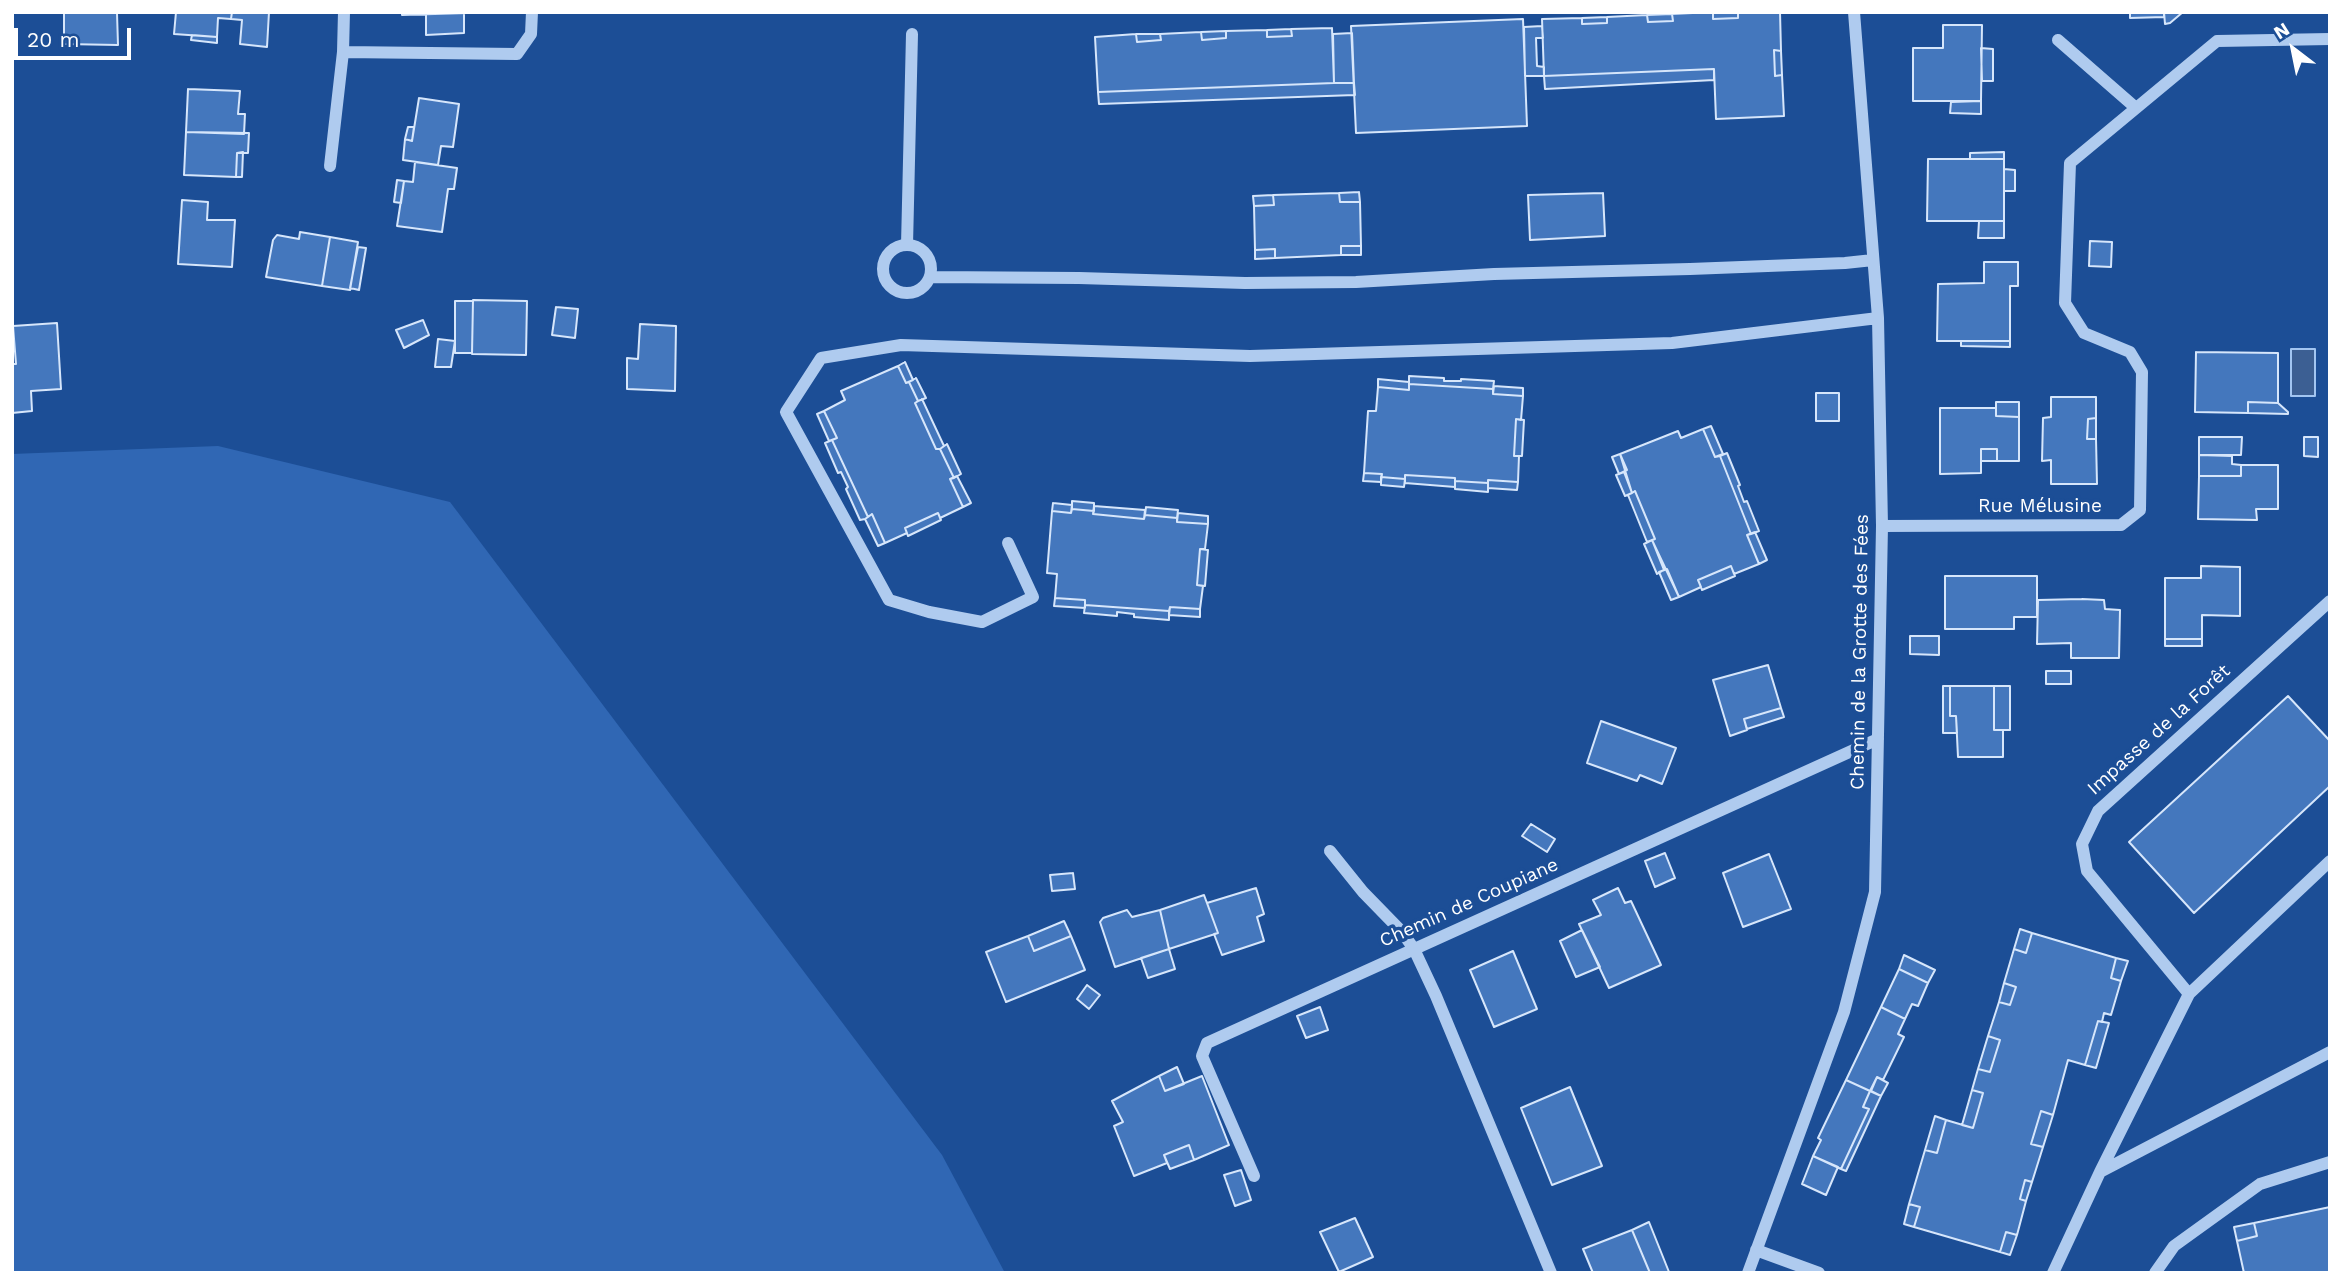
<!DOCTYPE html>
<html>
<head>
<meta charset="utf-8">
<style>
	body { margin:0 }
	#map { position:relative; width:2342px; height:1285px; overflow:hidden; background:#1c4e96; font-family:"Work Sans",sans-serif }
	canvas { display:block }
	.frame { position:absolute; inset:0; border:14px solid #fff; pointer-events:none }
	.north { position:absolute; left:2258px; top:14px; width:70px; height:70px; -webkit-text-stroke:5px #1c4e96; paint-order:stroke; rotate:328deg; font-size:19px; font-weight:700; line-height:28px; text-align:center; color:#fff }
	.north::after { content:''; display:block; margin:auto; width:24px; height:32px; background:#fff; clip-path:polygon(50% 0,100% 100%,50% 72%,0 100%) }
	.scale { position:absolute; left:14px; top:28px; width:117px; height:32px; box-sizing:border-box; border:4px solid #fff; border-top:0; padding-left:9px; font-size:21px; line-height:24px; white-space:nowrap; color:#fff; -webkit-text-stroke:5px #1c4e96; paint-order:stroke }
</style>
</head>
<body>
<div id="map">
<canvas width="2342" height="1285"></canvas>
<div class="frame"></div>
<div class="north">N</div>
<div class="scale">20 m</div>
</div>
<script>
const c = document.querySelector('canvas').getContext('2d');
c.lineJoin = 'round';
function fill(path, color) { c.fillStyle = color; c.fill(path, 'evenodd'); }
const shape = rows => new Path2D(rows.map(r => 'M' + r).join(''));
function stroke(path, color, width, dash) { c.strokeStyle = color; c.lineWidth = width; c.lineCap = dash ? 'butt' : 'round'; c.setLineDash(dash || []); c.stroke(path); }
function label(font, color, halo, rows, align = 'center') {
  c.font = font + ' "Work Sans",sans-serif'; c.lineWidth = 7; c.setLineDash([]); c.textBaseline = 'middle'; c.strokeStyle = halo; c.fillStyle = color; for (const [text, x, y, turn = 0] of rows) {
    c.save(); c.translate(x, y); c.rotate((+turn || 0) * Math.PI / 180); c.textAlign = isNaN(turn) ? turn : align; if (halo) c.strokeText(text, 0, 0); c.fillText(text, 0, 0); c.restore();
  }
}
fill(shape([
	[218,446,450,502,942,1155,1005,1273,12,1273,12,454]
]), '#3067b4');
const water = shape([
	[2291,349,2315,349,2315,396,2291,396,2291,349]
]);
fill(water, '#3c5f93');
stroke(water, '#a2c5f1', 2);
const building = shape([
	[64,12,117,13,118,45,64,44,64,12],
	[176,12,232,12,231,19,218,18,217,37,174,34,176,12],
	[232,12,269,12,267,47,240,44,242,20,231,19,232,12],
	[402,12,467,12,467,13,402,15,402,12],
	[1713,12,1713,19,1738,18,1738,12,1780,12,1781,51,1774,50,1775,76,1782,75,1784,116,1716,119,1714,69,1544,76,1542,19,1582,18,1582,24,1607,23,1607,17,1647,15,1648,22,1673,21,1672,14,1713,12],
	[1713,12,1738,12,1738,18,1713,19,1713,12],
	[2130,12,2164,12,2164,17,2130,18,2130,12],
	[2164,12,2183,12,2170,23,2165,24,2164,12],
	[464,13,464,33,426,35,426,14,464,13],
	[1672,14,1673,21,1648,22,1647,15,1672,14],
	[1607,17,1607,23,1582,24,1582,18,1607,17],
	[1523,19,1527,126,1356,133,1351,26,1523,19],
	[1943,25,1982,25,1981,101,1913,101,1913,48,1943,48,1943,25],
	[1542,26,1543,38,1536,38,1537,66,1544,67,1544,76,1525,76,1524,27,1542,26],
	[1332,28,1334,83,1098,92,1095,37,1136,34,1137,42,1161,40,1160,34,1201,32,1202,40,1226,38,1226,31,1267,30,1267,37,1292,36,1291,29,1332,28],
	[1291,29,1292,36,1267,37,1267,30,1291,29],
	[1226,31,1226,38,1202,40,1201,32,1226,31],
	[1352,33,1354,83,1334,83,1333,34,1352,33],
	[1136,34,1160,34,1161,40,1137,42,1136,34],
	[192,35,217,37,217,43,191,40,192,35],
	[1981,48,1993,49,1993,81,1982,81,1981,48],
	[1774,50,1781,51,1782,75,1775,76,1774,50],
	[1714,69,1714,80,1545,89,1544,76,1714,69],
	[1334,83,1354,83,1355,95,1099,104,1098,92,1334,83],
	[188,89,240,91,238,114,245,114,244,134,186,132,188,89],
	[419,98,459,104,453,147,441,146,438,165,403,160,405,139,412,141,419,98],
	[1981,101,1981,114,1950,113,1951,102,1981,101],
	[408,127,414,127,412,141,405,139,408,127],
	[186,132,249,133,248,153,237,153,236,177,184,175,186,132],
	[243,152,242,177,236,177,237,153,243,152],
	[2004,152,2004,159,1970,159,1970,153,2004,152],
	[1928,159,2004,159,2004,221,1927,221,1928,159],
	[415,162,457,168,454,189,448,189,442,232,397,226,404,181,413,182,415,162],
	[2004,169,2015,170,2015,191,2004,191,2004,169],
	[397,180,404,181,401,203,394,202,397,180],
	[1359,192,1360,202,1340,202,1339,193,1359,192],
	[1339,193,1340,202,1360,202,1361,246,1341,246,1341,255,1275,258,1275,249,1255,250,1254,206,1274,205,1273,195,1339,193],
	[1603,193,1605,236,1530,240,1528,195,1603,193],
	[1273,195,1274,205,1254,206,1253,196,1273,195],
	[182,200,208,202,207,220,235,220,232,267,178,264,182,200],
	[1979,221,2004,221,2004,238,1978,238,1979,221],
	[300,232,330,237,322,286,266,277,273,240,277,235,299,239,300,232],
	[330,237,358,242,350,290,322,286,330,237],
	[2090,241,2112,242,2111,267,2089,266,2090,241],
	[1341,246,1361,246,1361,255,1341,255,1341,246],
	[358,247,366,248,359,290,350,288,358,247],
	[1275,249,1275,258,1255,259,1255,250,1275,249],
	[1984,262,2018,262,2018,286,2010,286,2010,341,1937,341,1938,284,1984,283,1984,262],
	[473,300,527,301,526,355,472,354,473,300],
	[455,301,473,301,472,353,455,353,455,301],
	[556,307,578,309,575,338,552,335,556,307],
	[423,320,429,335,404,348,396,330,423,320],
	[57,323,61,389,31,391,32,411,12,413,12,364,16,364,13,326,57,323],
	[640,324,676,326,675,391,627,389,627,358,638,359,640,324],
	[438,339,455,341,451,367,435,367,438,339],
	[1961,341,2010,341,2010,347,1961,346,1961,341],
	[2196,352,2278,353,2278,403,2248,402,2248,413,2195,412,2196,352],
	[905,362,913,380,906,383,898,366,905,362],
	[898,366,906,383,909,382,918,401,915,403,936,449,940,449,954,478,950,479,963,507,940,518,938,513,905,528,907,533,885,543,872,514,868,517,832,440,837,438,824,411,845,400,841,391,898,366],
	[1409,376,1444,378,1444,381,1461,381,1461,379,1494,381,1493,389,1409,384,1409,376],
	[916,378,926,398,918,401,909,382,916,378],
	[1378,379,1409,382,1409,390,1378,387,1378,379],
	[1409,384,1493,389,1493,394,1523,396,1521,420,1516,419,1514,456,1519,456,1518,482,1488,480,1488,483,1455,481,1455,478,1405,475,1405,479,1381,477,1382,474,1364,473,1368,411,1376,411,1378,387,1409,390,1409,384],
	[1494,386,1523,388,1523,396,1493,394,1494,386],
	[1816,393,1839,393,1839,421,1816,421,1816,393],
	[2051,397,2096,397,2096,418,2088,419,2087,439,2096,439,2097,484,2051,484,2051,460,2042,461,2043,418,2051,417,2051,397],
	[922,399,944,446,940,449,936,449,915,403,922,399],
	[1996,402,2019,402,2019,417,1996,416,1996,402],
	[2248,402,2278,403,2288,412,2288,414,2248,413,2248,402],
	[1940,408,1996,408,1996,416,2019,417,2019,461,1997,461,1997,449,1981,449,1981,473,1940,474,1940,408],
	[824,411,837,438,829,441,817,414,824,411],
	[2096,418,2096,439,2087,439,2088,419,2096,418],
	[1516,419,1524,420,1522,456,1514,456,1516,419],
	[1711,426,1723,454,1715,457,1703,429,1711,426],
	[1703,429,1715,457,1720,456,1751,534,1747,535,1759,564,1734,574,1731,566,1698,580,1701,587,1679,597,1652,540,1655,539,1635,491,1632,493,1620,454,1678,431,1681,438,1703,429],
	[2199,437,2242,437,2241,455,2199,455,2199,437],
	[2304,437,2318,437,2318,457,2304,456,2304,437],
	[832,440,868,517,865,519,860,520,846,489,848,487,841,472,838,473,825,443,832,440],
	[947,444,961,474,954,478,940,449,947,444],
	[1981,449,1997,449,1997,461,1981,461,1981,449],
	[1727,453,1740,485,1738,486,1744,502,1747,501,1759,531,1751,534,1720,456,1727,453],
	[1620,454,1627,470,1619,474,1612,457,1620,454],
	[2199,455,2232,456,2232,464,2241,465,2241,476,2199,476,2199,455],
	[2241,465,2278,465,2278,509,2256,509,2257,520,2198,519,2199,476,2241,476,2241,465],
	[1624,472,1632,493,1625,496,1616,475,1624,472],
	[1364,473,1382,474,1381,482,1363,481,1364,473],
	[1405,475,1455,478,1455,487,1405,483,1405,475],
	[957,476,971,503,963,507,950,479,957,476],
	[1381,477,1405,479,1404,487,1381,485,1381,477],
	[1488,480,1518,482,1517,490,1488,488,1488,480],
	[1455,481,1488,483,1488,492,1455,489,1455,481],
	[1635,491,1655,539,1647,542,1628,495,1635,491],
	[1072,501,1094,503,1094,511,1072,509,1072,501],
	[1053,503,1072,505,1071,513,1052,511,1053,503],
	[1094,506,1145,510,1144,519,1093,514,1094,506],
	[1146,507,1178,510,1177,518,1145,515,1146,507],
	[1072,509,1094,511,1093,514,1144,519,1145,515,1177,518,1177,522,1208,524,1205,549,1200,549,1197,585,1203,586,1200,609,1170,607,1169,611,1085,605,1085,600,1055,598,1057,574,1047,573,1052,511,1071,513,1072,509],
	[938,513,941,520,908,536,905,528,938,513],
	[1178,513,1208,516,1208,524,1177,522,1178,513],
	[872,514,885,543,878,546,865,519,872,514],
	[1755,532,1767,560,1759,564,1747,535,1755,532],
	[1652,540,1664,570,1657,574,1644,544,1652,540],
	[1200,549,1208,550,1205,586,1197,585,1200,549],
	[1731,566,1735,576,1702,590,1698,580,1731,566],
	[2201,566,2240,567,2240,616,2202,615,2202,639,2165,639,2165,578,2201,578,2201,566],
	[1667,569,1679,597,1671,600,1659,572,1667,569],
	[1945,576,2037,576,2037,617,2014,617,2014,629,1945,629,1945,576],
	[1055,598,1085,600,1085,608,1054,606,1055,598],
	[2082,599,2104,600,2105,609,2120,610,2119,658,2071,658,2071,643,2037,644,2038,600,2082,599],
	[1085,605,1169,611,1169,620,1134,617,1134,614,1117,612,1117,616,1084,613,1085,605],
	[1170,607,1200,609,1200,617,1169,615,1170,607],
	[1910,636,1939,636,1939,655,1910,654,1910,636],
	[2165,639,2202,639,2202,646,2165,646,2165,639],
	[1768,665,1781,708,1744,719,1747,730,1730,736,1713,680,1768,665],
	[2046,671,2071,671,2071,684,2046,684,2046,671],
	[1943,686,1950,686,1950,716,1956,716,1957,733,1943,733,1943,686],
	[1950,686,1994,686,1994,730,2003,730,2003,757,1958,757,1956,716,1950,716,1950,686],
	[1994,686,2010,686,2010,730,1994,730,1994,686],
	[2288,696,2330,741,2330,786,2194,913,2129,842,2288,696],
	[1781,708,1784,717,1747,729,1744,719,1781,708],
	[1601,721,1676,748,1662,784,1640,775,1637,781,1587,763,1601,721],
	[1531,824,1555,839,1547,852,1522,836,1531,824],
	[1665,853,1675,878,1655,887,1645,861,1665,853],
	[1769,854,1791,909,1743,927,1723,873,1769,854],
	[1073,873,1075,889,1052,891,1050,875,1073,873],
	[1256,888,1264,914,1257,917,1264,941,1222,955,1214,934,1218,933,1207,903,1256,888],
	[1618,888,1625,903,1631,901,1661,965,1609,988,1579,924,1601,915,1593,900,1618,888],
	[1204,895,1218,933,1169,949,1160,910,1204,895],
	[1127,910,1132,917,1160,910,1169,949,1115,967,1100,922,1103,918,1127,910],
	[1064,921,1071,936,1034,951,1028,936,1064,921],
	[2020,929,2032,933,2026,953,2014,949,2020,929],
	[1582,930,1600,967,1576,977,1560,941,1582,930],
	[2032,933,2116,958,2111,978,2121,981,2111,1015,2104,1013,2102,1022,2098,1021,2085,1065,2068,1060,2053,1115,2041,1111,2031,1144,2043,1147,2032,1182,2025,1180,2020,1199,2026,1201,2017,1235,2006,1232,2000,1252,1914,1227,1920,1207,1909,1204,1925,1150,1937,1153,1946,1120,1973,1128,1983,1093,1972,1090,1978,1069,1990,1072,2000,1040,1988,1036,1999,1002,2010,1005,2016,987,2004,983,2014,949,2026,953,2032,933],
	[1028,936,1034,951,1071,936,1085,970,1006,1002,986,952,1028,936],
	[1169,949,1175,969,1148,978,1141,958,1169,949],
	[1513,951,1537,1009,1494,1027,1470,970,1513,951],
	[1904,955,1935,970,1928,983,1899,969,1904,955],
	[2116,958,2128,961,2121,981,2111,978,2116,958],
	[1899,969,1928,983,1918,1006,1912,1004,1905,1019,1881,1007,1899,969],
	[2004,983,2016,987,2010,1005,1999,1002,2004,983],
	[1087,985,1100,995,1089,1009,1077,999,1087,985],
	[1320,1007,1328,1030,1306,1038,1297,1016,1320,1007],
	[1881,1007,1905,1019,1898,1034,1904,1037,1883,1080,1877,1077,1870,1091,1846,1080,1881,1007],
	[2098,1021,2109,1023,2096,1068,2085,1065,2098,1021],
	[1988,1036,2000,1040,1990,1072,1978,1069,1988,1036],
	[1177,1067,1184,1084,1165,1091,1159,1076,1177,1067],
	[1159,1076,1165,1091,1202,1076,1229,1145,1194,1160,1189,1145,1164,1155,1167,1163,1134,1176,1114,1126,1123,1122,1112,1101,1159,1076],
	[1877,1077,1888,1083,1881,1096,1871,1091,1877,1077],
	[1846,1080,1870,1091,1863,1107,1869,1109,1841,1169,1813,1156,1821,1140,1818,1138,1846,1080],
	[1570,1087,1602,1166,1552,1185,1521,1108,1570,1087],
	[1972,1090,1983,1093,1973,1128,1962,1125,1972,1090],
	[1870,1091,1881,1096,1846,1171,1841,1169,1869,1109,1863,1107,1870,1091],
	[2041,1111,2053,1115,2043,1147,2031,1144,2041,1111],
	[1935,1116,1946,1120,1937,1153,1925,1150,1935,1116],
	[1189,1145,1194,1160,1170,1169,1164,1155,1189,1145],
	[1813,1156,1838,1167,1826,1195,1802,1184,1813,1156],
	[1241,1170,1251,1200,1235,1206,1224,1175,1241,1170],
	[2025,1180,2032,1182,2026,1201,2020,1199,2025,1180],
	[1909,1204,1920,1207,1914,1227,1904,1224,1909,1204],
	[2330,1207,2330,1273,2244,1273,2237,1241,2257,1236,2254,1223,2330,1207],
	[1355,1218,1373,1257,1339,1272,1320,1232,1355,1218],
	[1649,1222,1669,1272,1667,1273,1650,1273,1632,1230,1649,1222],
	[2254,1223,2257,1236,2237,1241,2234,1227,2254,1223],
	[1632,1230,1650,1273,1593,1273,1583,1249,1632,1230],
	[2006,1232,2017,1235,2010,1255,2000,1252,2006,1232]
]);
fill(building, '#4477bd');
stroke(building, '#d6e6fb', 2);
stroke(shape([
	[344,12,343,52,517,54,531,34,532,12],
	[2058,40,2136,108],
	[330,166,343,52],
	'883 269a24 24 0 1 1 48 0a24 24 0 1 1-48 0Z',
	[907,245,912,34],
	[930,277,1079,278,1245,283,1356,282,1494,274,1690,269,1845,263,1873,260],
	[1882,526,2121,525,2140,510,2142,372,2130,352,2084,333,2065,303,2070,163,2217,41,2330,39],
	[1008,543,1033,597,982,622,929,612,889,600,786,412,821,358,901,345,1250,356,1672,343,1878,318],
	[1330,851,1363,892,1402,932,1414,949,1436,996,1551,1273],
	[2189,994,2087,871,2082,844,2098,811,2330,601],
	[2100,1172,2330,1052],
	[1254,1176,1202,1056,1207,1043,1878,739],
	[1756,1250,1819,1273],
	[1748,1273,1844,1012,1875,892,1882,526,1878,318,1854,12],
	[2053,1273,2100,1172,2189,994,2330,861],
	[2155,1273,2174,1246,2260,1184,2330,1162]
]), '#afcbef', 12);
label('19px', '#fff', '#1c4e96', [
	["Rue Mélusine",2040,506],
	["Chemin de la Grotte des Fées",1860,652,-89],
	["Impasse de la Forêt",2159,730,-42],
	["Chemin de Coupiane",1469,903,-24]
]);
</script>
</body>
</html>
